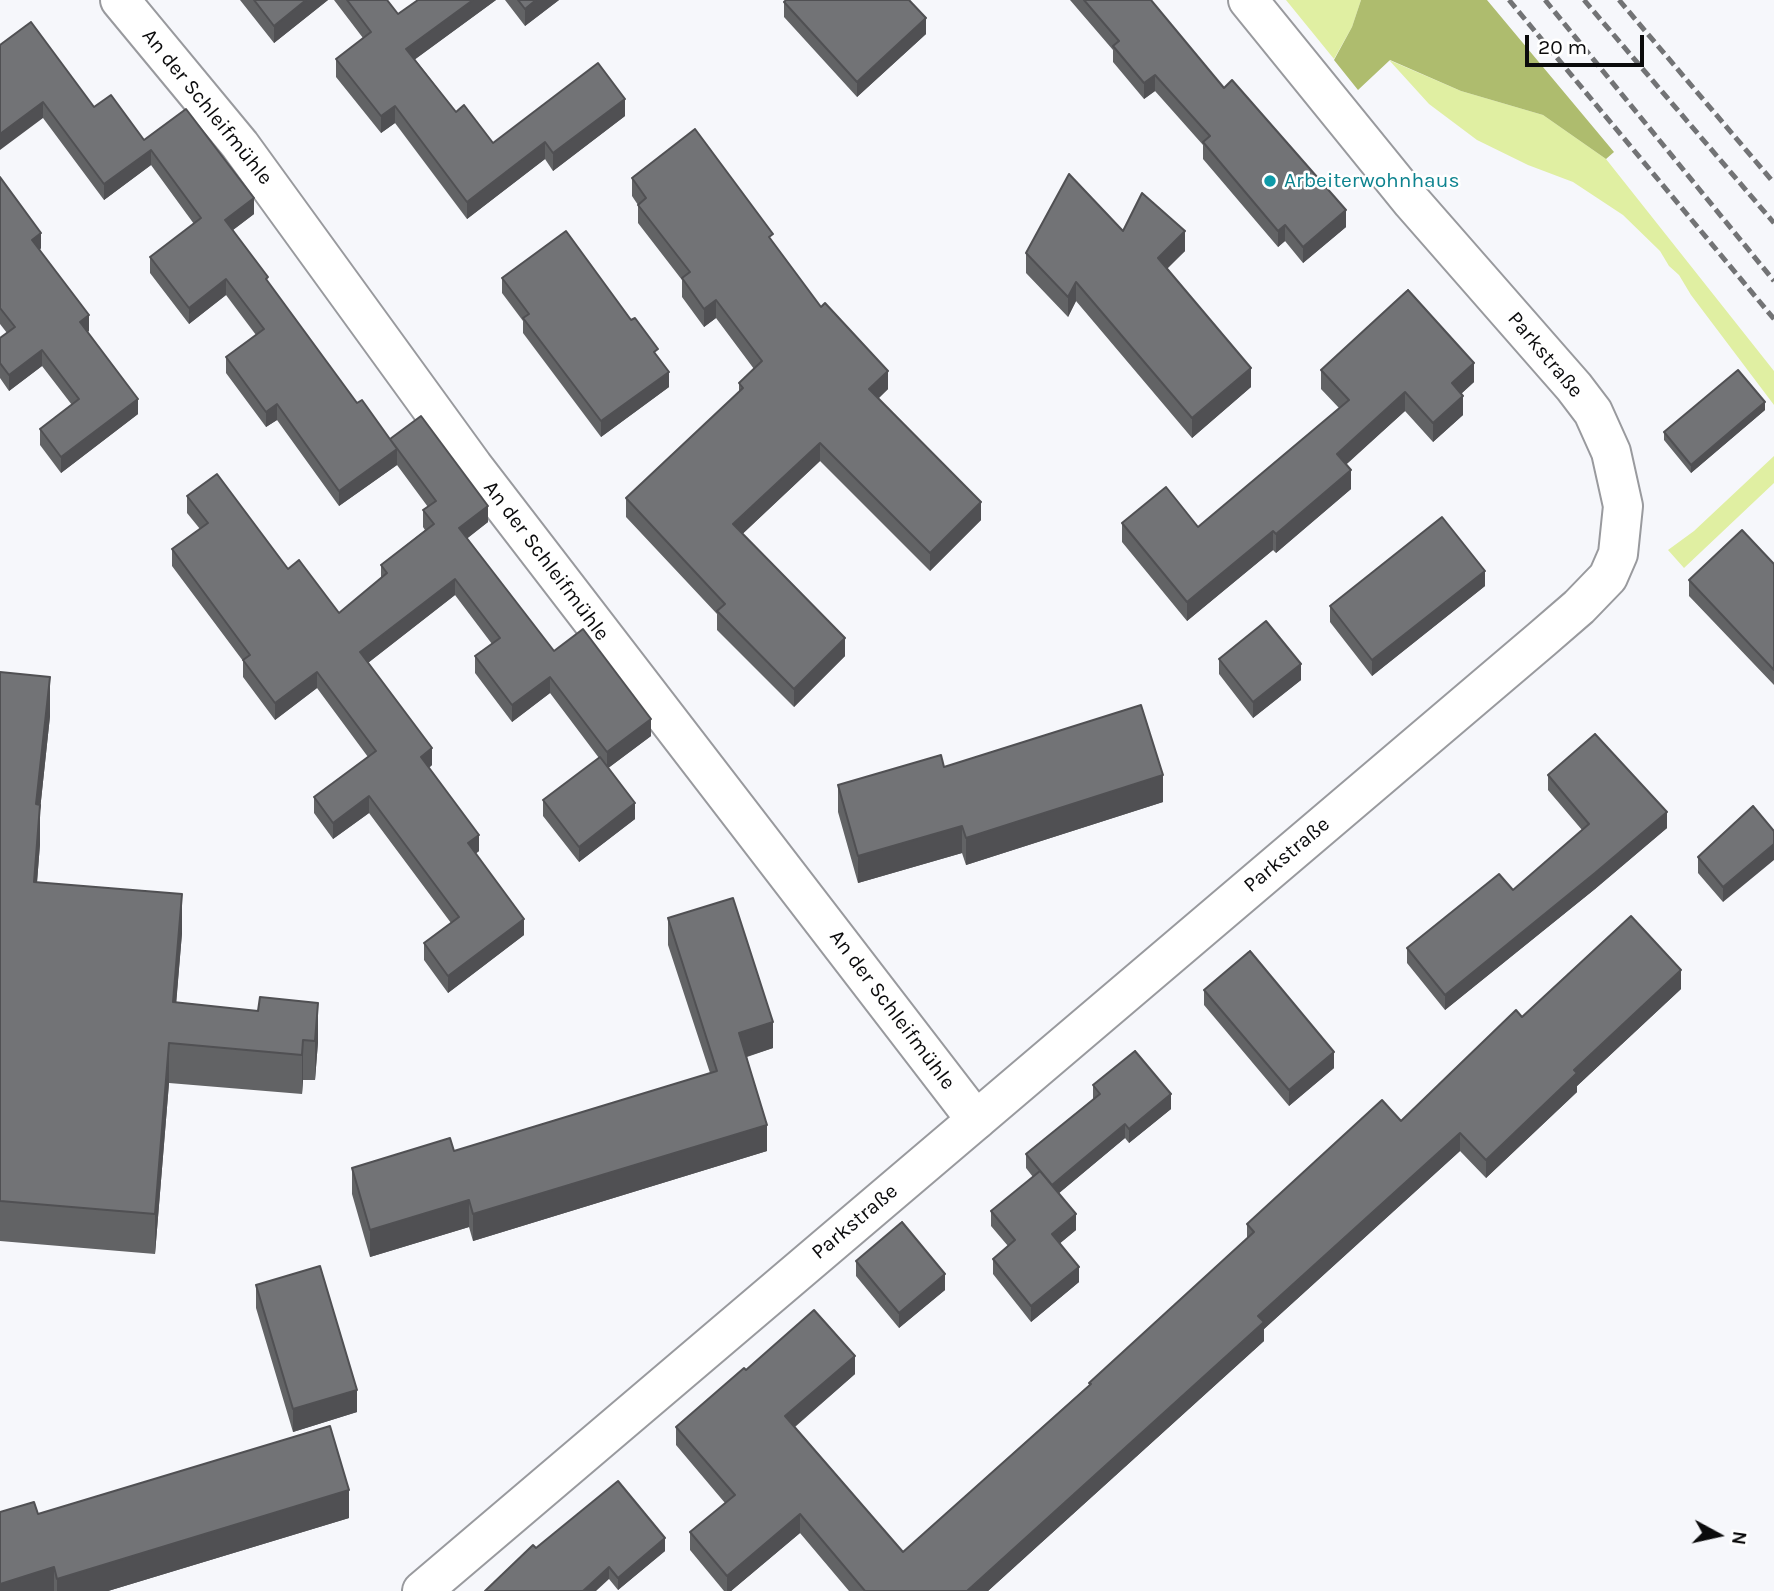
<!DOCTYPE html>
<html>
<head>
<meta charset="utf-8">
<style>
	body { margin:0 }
	#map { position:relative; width:1774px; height:1591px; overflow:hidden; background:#f6f7fb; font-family:Karla,sans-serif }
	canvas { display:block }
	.north { position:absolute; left:1683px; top:1500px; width:70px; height:70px; -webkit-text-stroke:5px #fff; paint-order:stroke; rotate:98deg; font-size:19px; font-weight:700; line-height:28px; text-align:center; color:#0b0b0c }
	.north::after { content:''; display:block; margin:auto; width:24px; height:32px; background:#0b0b0c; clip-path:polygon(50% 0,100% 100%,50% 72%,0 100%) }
	.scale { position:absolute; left:1525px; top:35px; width:119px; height:32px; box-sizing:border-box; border:4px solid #0b0b0c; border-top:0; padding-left:9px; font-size:21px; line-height:24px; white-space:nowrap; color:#0b0b0c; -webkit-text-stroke:5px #fff; paint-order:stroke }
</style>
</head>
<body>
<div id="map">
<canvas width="1774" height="1591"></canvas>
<div class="north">N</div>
<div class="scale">20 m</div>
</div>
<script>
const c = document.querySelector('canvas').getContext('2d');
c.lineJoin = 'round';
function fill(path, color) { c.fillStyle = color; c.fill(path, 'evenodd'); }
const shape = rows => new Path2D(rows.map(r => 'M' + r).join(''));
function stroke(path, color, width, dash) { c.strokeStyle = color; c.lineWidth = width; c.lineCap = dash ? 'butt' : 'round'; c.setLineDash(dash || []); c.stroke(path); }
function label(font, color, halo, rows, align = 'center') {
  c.font = font + ' Karla,sans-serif'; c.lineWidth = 5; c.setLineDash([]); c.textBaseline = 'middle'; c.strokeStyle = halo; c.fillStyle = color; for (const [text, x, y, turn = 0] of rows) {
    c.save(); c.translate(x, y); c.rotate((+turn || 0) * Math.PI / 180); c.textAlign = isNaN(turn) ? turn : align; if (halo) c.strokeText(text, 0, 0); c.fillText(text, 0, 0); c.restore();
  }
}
fill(shape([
	[1286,0,1361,0,1352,27,1334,59],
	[1389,60,1461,91,1543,115,1606,159,1774,371,1774,405,1691,295,1679,275,1669,266,1660,251,1623,215,1573,182,1528,165,1477,140,1429,104],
	[1774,456,1774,483,1684,568,1668,550,1694,531]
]), '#e0efa2');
fill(shape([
	[1361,0,1487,0,1614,152,1606,159,1543,115,1461,91,1390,60,1358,90,1334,60,1352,27]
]), '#aebc6e');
const street = shape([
	[120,0,240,145,473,466,976,1120]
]);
const secondary = shape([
	[422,1591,1542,639,1579,607,1608,577,1618,554,1623,506,1611,452,1593,412,1574,387,1412,202,1248,0]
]);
stroke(street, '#999a9e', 42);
stroke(secondary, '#999a9e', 42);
stroke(street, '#fff', 38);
stroke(secondary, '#fff', 38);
stroke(shape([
	[1509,0,1774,319],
	[1545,0,1774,281],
	[1584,0,1774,223],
	[1619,0,1774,183]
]), '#727375', 5, [10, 5]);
fill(shape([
	[240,0,328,0,274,43],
	[334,0,387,0,398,14,418,0,496,0,415,59,456,112,493,143,625,116,553,171,545,159,467,219,395,123,381,133,336,77,336,59,363,38],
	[505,0,559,0,525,26],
	[1070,0,1151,0,1224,88,1346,227,1303,263,1285,241,1278,247,1203,159,1203,145,1155,91,1144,99,1113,62,1113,50],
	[784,2,926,34,857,97,784,17],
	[0,45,254,214,233,230,268,283,357,403,390,440,488,522,467,538,554,651,651,736,608,768,635,819,579,862,543,816,543,800,599,758,550,693,512,722,475,673,475,656,492,644,455,595,368,663,432,765,429,768,479,851,475,854,524,935,448,993,424,960,424,943,451,923,369,813,333,839,314,813,314,797,368,757,317,688,275,720,243,677,243,661,172,566,172,549,200,529,187,513,187,496,288,569,339,613,381,578,381,565,425,530,423,527,423,510,428,507,397,465,339,506,277,420,266,427,226,373,226,357,256,335,226,295,189,324,150,273,150,257,194,224,151,165,104,200,43,118],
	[0,177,41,248,40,250,89,331,87,332,138,414,61,473,40,445,40,429,72,405,42,366,9,391,0,378,0,338,7,333,0,324],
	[632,178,773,242,821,307,888,389,878,399,981,520,930,571,820,461,742,534,845,656,794,707,717,630,717,614,626,517,626,498,739,393,739,383,754,369,716,318,704,327,682,297,682,280,638,223,638,205,632,196],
	[1123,231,1185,251,1167,268,1251,387,1192,438,1076,301,1068,317,1026,273,1026,253],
	[502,278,658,358,669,387,601,437,523,333,523,321,502,293],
	[1321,370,1474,382,1461,394,1463,415,1433,442,1405,411,1346,464,1351,489,1276,553,1273,550,1187,621,1122,542,1122,523,1198,527,1339,408,1321,389],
	[1765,410,1691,473,1664,440,1664,432],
	[1774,564,1774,685,1689,596,1689,580],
	[1485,586,1372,676,1330,622,1330,606],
	[1219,659,1301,680,1253,718,1219,674],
	[0,672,50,716,40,810,40,844,37,882,182,933,176,1003,318,1042,315,1080,303,1080,302,1094,169,1083,155,1254,0,1241],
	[944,767,1163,802,966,865,962,853,858,883,838,812,838,785],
	[1548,775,1667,828,1595,889,1445,1010,1407,963,1407,948,1513,890,1582,830,1548,790],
	[1753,806,1723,902,1698,873,1698,857],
	[668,918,773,1048,747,1057,767,1151,473,1241,469,1227,370,1257,352,1194,352,1168,454,1151,710,1073,668,945],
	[1681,989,1577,1086,1577,1092,1486,1178,1460,1151,1264,1329,1264,1341,988,1591,849,1591,800,1533,731,1591,724,1591,690,1550,690,1532,725,1503,676,1445,676,1427,746,1370,855,1374,795,1427,903,1552,1089,1385,1089,1383,1247,1238,1247,1224,1401,1121,1522,1017],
	[1204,990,1334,1068,1289,1106,1204,1005],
	[1093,1085,1171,1109,1129,1143,1125,1138,1059,1193,1076,1230,1060,1243,1079,1282,1031,1322,993,1274,993,1259,1008,1246,991,1226,991,1211,1033,1177,1026,1168,1026,1154,1093,1099],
	[856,1261,945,1290,899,1328,856,1276],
	[256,1285,357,1412,293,1432,256,1308],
	[38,1514,349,1518,108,1591,0,1591],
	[536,1548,665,1551,618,1590,609,1579]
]), '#626365');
fill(shape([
	[306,0,328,0,274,43,274,26],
	[473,0,496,0,406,66,406,49],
	[536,0,559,0,525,26,525,9],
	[926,18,926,34,857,97,857,82],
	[1155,75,1155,91,1144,99,1144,83],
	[625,99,625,116,553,171,553,153],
	[43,102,43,118,0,150,0,134],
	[395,106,395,123,381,133,381,116],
	[545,142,545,159,467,219,467,202],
	[151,150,151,165,104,200,104,184],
	[254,198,254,214,225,236,225,220],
	[1346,210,1346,227,1303,263,1303,247],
	[1285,225,1285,241,1278,247,1278,231],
	[1185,231,1185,251,1158,278,1158,258],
	[41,233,41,248,32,256,32,240],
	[226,279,226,295,189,324,189,308],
	[1076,282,1076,301,1068,317,1068,297],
	[716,300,716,318,704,327,704,309],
	[89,315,89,331,80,338,80,322],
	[42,350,42,366,9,391,9,375],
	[1474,363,1474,382,1452,402,1452,383],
	[1251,368,1251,387,1192,438,1192,418],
	[888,371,888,389,869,407,869,389],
	[669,372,669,387,601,437,601,421],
	[1405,392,1405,411,1337,473,1337,454],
	[1463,396,1463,415,1433,442,1433,423],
	[138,399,138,414,61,473,61,457],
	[1765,402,1765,410,1691,473,1691,465],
	[277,404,277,420,266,427,266,412],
	[820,443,820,461,733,543,733,524],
	[397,449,397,465,339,506,339,491],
	[1351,470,1351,489,1276,553,1276,534],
	[981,502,981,520,930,571,930,553],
	[488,506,488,522,459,545,459,528],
	[1273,531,1273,550,1187,621,1187,602],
	[1485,571,1485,586,1372,676,1372,660],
	[455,579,455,595,360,669,360,652],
	[845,638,845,656,794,707,794,689],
	[1301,664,1301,680,1253,718,1253,702],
	[317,672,317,688,275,720,275,703],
	[50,677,50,716,40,810,40,844,34,921,34,882,36,804],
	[550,677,550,693,512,722,512,705],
	[651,719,651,736,607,769,607,752],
	[432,748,432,765,421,773,421,757],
	[1163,775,1163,802,966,865,966,838],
	[369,796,369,813,333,839,333,823],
	[635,803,635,819,579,862,579,847],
	[1667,812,1667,828,1595,889,1445,1010,1445,995],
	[962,826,962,853,858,883,858,856],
	[479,835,479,851,468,860,468,843],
	[1774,844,1774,860,1723,902,1723,887],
	[182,894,182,933,173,1042,173,1002],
	[524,919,524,935,448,993,448,976],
	[1681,970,1681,989,1577,1086,1577,1092,1486,1178,1486,1160,1574,1070],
	[318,1003,318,1042,315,1080,315,1041],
	[773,1022,773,1048,739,1059,739,1033],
	[303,1040,303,1080,302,1094,302,1055],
	[169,1043,169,1083,155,1254,155,1214],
	[1334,1052,1334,1068,1289,1106,1289,1090],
	[1171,1094,1171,1109,1129,1143,1129,1129],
	[1125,1124,1125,1138,1052,1199,1052,1185],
	[767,1125,767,1151,473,1241,473,1214],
	[1460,1133,1460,1151,1264,1329,1264,1341,988,1591,967,1591,1258,1316],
	[469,1200,469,1227,370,1257,370,1230],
	[1076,1214,1076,1230,1052,1250,1052,1234],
	[1079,1267,1079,1282,1031,1322,1031,1306],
	[945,1274,945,1290,899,1328,899,1313],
	[855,1356,855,1374,785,1435,785,1416],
	[357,1390,357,1412,293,1432,293,1409],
	[349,1490,349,1518,108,1591,57,1591,57,1579],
	[800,1514,800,1533,731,1591,727,1591,727,1576],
	[665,1538,665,1551,618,1590,618,1578],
	[54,1567,54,1591,0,1591,0,1584],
	[609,1567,609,1579,596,1591,583,1591]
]), '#505053');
const building = shape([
	[254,0,306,0,274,26,254,0],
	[347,0,387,0,398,14,418,0,473,0,406,49,456,112,464,105,493,143,598,63,625,99,553,153,545,142,467,202,395,106,381,116,336,59,371,32,347,0],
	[518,0,536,0,525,9,518,0],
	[786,0,909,0,926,18,857,82,784,2,786,0],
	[1084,0,1151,0,1224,88,1232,80,1346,210,1303,247,1285,225,1278,231,1203,142,1210,136,1155,75,1144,83,1113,46,1119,41,1084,0],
	[31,22,94,107,111,95,144,140,186,109,254,198,225,220,268,277,266,279,357,403,362,400,397,449,339,491,277,404,266,412,226,357,264,329,226,279,189,308,150,257,201,218,151,150,104,184,43,102,0,134,0,45,31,22],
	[695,129,773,234,769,237,821,307,825,303,888,371,869,389,981,502,930,553,820,443,733,524,845,638,794,689,717,611,725,604,626,498,743,388,739,383,762,361,716,300,704,309,682,278,690,272,638,205,646,198,632,178,695,129],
	[1069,174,1123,231,1142,193,1185,231,1158,258,1251,368,1192,418,1076,282,1068,297,1026,253,1069,174],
	[0,177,41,233,32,240,89,315,80,322,138,399,61,457,40,429,79,399,42,350,9,375,0,363,0,338,15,327,0,308,0,177],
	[566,231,631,320,635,318,658,349,654,352,669,372,601,421,523,318,529,314,502,278,566,231],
	[1408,290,1474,363,1452,383,1463,396,1433,423,1405,392,1337,454,1351,470,1276,534,1273,531,1187,602,1122,523,1166,487,1198,527,1349,400,1321,370,1408,290],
	[1738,370,1765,402,1691,465,1664,432,1738,370],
	[421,416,488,506,459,528,554,651,583,629,651,719,607,752,550,677,512,705,475,656,500,638,455,579,360,652,432,748,421,757,479,835,468,843,524,919,448,976,424,943,459,917,369,796,333,823,314,797,376,751,317,672,275,703,243,660,250,655,172,549,208,523,187,496,217,474,288,569,299,560,339,613,387,573,381,565,434,524,423,510,436,501,390,439,421,416],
	[1442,517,1485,571,1372,660,1330,606,1442,517],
	[1742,530,1774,564,1774,670,1689,580,1742,530],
	[1266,621,1301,664,1253,702,1219,659,1266,621],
	[0,672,50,677,36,804,40,805,34,882,182,894,173,1002,258,1011,260,997,318,1003,315,1041,303,1040,302,1055,169,1043,155,1214,0,1201,0,672],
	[1141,705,1163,775,966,838,962,826,858,856,838,785,941,755,944,767,1141,705],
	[1595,734,1667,812,1595,873,1445,995,1407,948,1499,874,1513,890,1589,824,1548,775,1595,734],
	[600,757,635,803,579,847,543,800,600,757],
	[1753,806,1774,831,1774,844,1723,887,1698,857,1753,806],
	[733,898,773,1022,739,1033,767,1125,473,1214,469,1200,370,1230,352,1168,450,1138,454,1151,717,1071,668,918,733,898],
	[1631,916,1681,970,1574,1070,1577,1073,1486,1160,1460,1133,1258,1316,1264,1322,967,1591,865,1591,800,1514,727,1576,690,1532,735,1495,676,1427,744,1368,746,1370,814,1310,855,1356,785,1416,903,1552,1091,1384,1089,1383,1254,1232,1247,1224,1382,1100,1401,1121,1516,1010,1522,1017,1631,916],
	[1250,951,1334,1052,1289,1090,1204,990,1250,951],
	[1135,1051,1171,1094,1129,1129,1125,1124,1052,1185,1026,1154,1100,1094,1093,1085,1135,1051],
	[1040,1171,1076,1214,1052,1234,1079,1267,1031,1306,993,1259,1015,1240,991,1211,1040,1171],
	[902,1222,945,1274,899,1313,856,1261,902,1222],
	[320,1266,357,1390,293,1409,256,1285,320,1266],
	[330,1426,349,1490,57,1579,54,1567,0,1584,0,1512,34,1502,38,1514,330,1426],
	[618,1481,665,1538,618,1578,609,1567,583,1591,485,1591,533,1545,536,1548,618,1481]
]);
fill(building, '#727376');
stroke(building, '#505053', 2);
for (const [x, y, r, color] of [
	[1270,181,7,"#0f9aa8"]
]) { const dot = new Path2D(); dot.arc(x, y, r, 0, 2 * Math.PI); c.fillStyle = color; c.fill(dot); stroke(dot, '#fff', 2.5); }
label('21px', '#0b0b0c', '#fff', [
	["An der Schleifmühle",207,107,51],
	["Parkstraße",1545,355,50],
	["An der Schleifmühle",546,561,53],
	["Parkstraße",1287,855,-40],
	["An der Schleifmühle",892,1010,53],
	["Parkstraße",855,1222,-40]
]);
label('21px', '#0d838f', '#fff', [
	["Arbeiterwohnhaus",1284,181]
], 'left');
</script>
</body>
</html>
